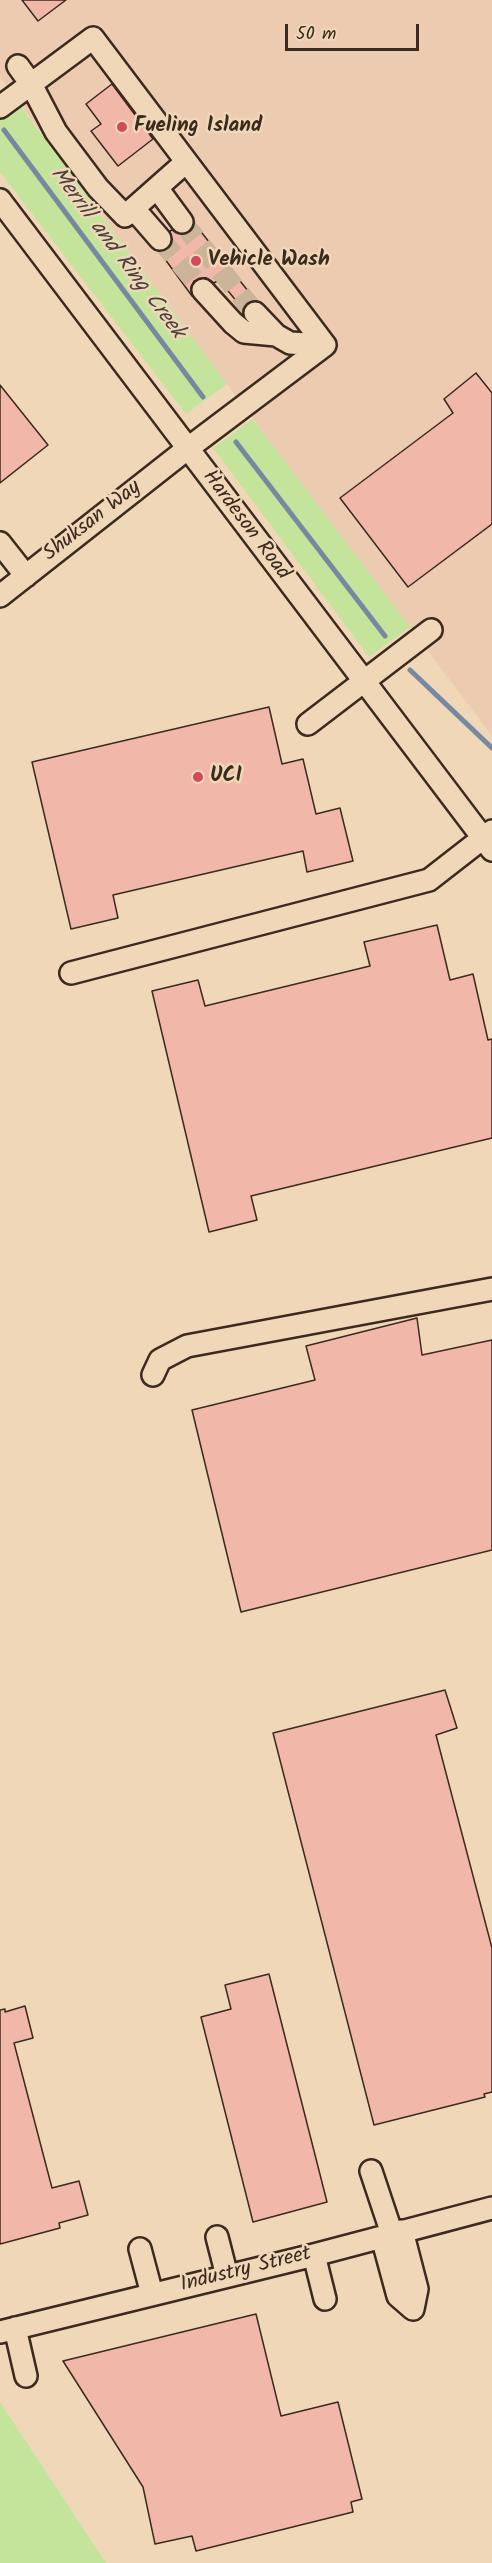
<!DOCTYPE html>
<html>
<head>
<meta charset="utf-8">
<style>
	body { margin:0 }
	#map { position:relative; width:492px; height:2563px; overflow:hidden; background:#f0d7b8; font-family:Kalam,sans-serif }
	canvas { display:block }
	.scale { position:absolute; left:285px; top:24px; width:134px; height:27px; box-sizing:border-box; border:3px solid #3b2a1e; border-top:0; padding-left:8px; font-size:18px; line-height:21px; white-space:nowrap; color:#3b2a1e; -webkit-text-stroke:4px #f0d7b8; paint-order:stroke }
</style>
</head>
<body>
<div id="map">
<canvas width="492" height="2563"></canvas>
<div class="scale">50 m</div>
</div>
<script>
const c = document.querySelector('canvas').getContext('2d');
c.lineJoin = 'round';
function fill(path, color) { c.fillStyle = color; c.fill(path, 'evenodd'); }
const shape = rows => new Path2D(rows.map(r => 'M' + r).join(''));
function stroke(path, color, width, dash) { c.strokeStyle = color; c.lineWidth = width; c.lineCap = dash ? 'butt' : 'round'; c.setLineDash(dash || []); c.stroke(path); }
function label(font, color, halo, rows, align = 'center') {
  c.font = font + ' Kalam,sans-serif'; c.lineWidth = 5; c.setLineDash([]); c.textBaseline = 'middle'; c.strokeStyle = halo; c.fillStyle = color; for (const [text, x, y, turn = 0] of rows) {
    c.save(); c.translate(x, y); c.rotate((+turn || 0) * Math.PI / 180); c.textAlign = isNaN(turn) ? turn : align; if (halo) c.strokeText(text, 0, 0); c.fillText(text, 0, 0); c.restore();
  }
}
fill(shape([
	[0,0,492,0,492,736,227,384,0,77]
]), '#eccbb1');
fill(shape([
	[21,107,227,384,186,414,0,172,0,121],
	[253,419,410,627,369,657,213,448],
	[0,2402,106,2563,0,2563]
]), '#c4e49c');
stroke(shape([
	[4,130,203,397],
	[236,442,385,636],
	[410,670,492,748]
]), '#7589a0', 5);
const building = shape([
	[22,0,66,0,38,21,22,0],
	[112,84,153,139,118,166,91,131,101,124,86,104,112,84],
	[194,223,256,301,247,303,243,309,219,280,214,283,206,278,194,281,191,287,192,296,159,251,168,249,172,244,170,231,172,230,184,235,190,232,194,223],
	[476,373,492,393,492,524,408,587,340,498,453,413,444,399,476,373],
	[0,385,48,445,0,483,0,385],
	[269,707,282,764,303,759,316,814,340,808,353,861,307,872,303,851,113,895,118,918,71,929,32,762,269,707],
	[437,925,450,980,473,974,488,1040,492,1039,492,1138,251,1196,257,1220,209,1232,152,991,198,980,205,1006,370,966,364,942,437,925],
	[417,1318,422,1355,492,1340,492,1550,241,1612,192,1410,315,1380,306,1346,417,1318],
	[445,1690,457,1728,436,1735,492,1948,492,2092,484,2094,485,2097,374,2125,273,1733,445,1690],
	[269,1974,327,2202,253,2222,201,2017,231,2009,225,1985,269,1974],
	[25,2006,33,2038,14,2043,52,2188,79,2181,88,2215,59,2223,60,2228,0,2244,0,2010,5,2009,5,2012,25,2006],
	[256,2314,281,2416,338,2402,362,2499,351,2502,353,2512,196,2551,192,2536,155,2544,143,2487,63,2361,256,2314]
]);
fill(building, '#f1b8aa');
stroke(building, '#3b2a1e', 1.5);
stroke(shape([
	[182,222,255,313],
	[160,239,203,290]
]), '#ccb499', 21, [21, 10]);
const minor = shape([
	[18,66,31,84,56,132,98,188,125,216,186,162],
	[0,107,93,38,325,345],
	[157,188,182,222],
	[0,200,492,850],
	[134,209,160,239],
	[203,290,233,323,244,332,276,335],
	[255,313,276,335,290,343,325,345],
	[0,543,26,576],
	[0,596,187,449,325,345],
	[308,724,431,630],
	[71,973,429,880,492,831],
	[153,1375,160,1360,187,1346,492,1289],
	[371,2171,392,2234],
	[217,2237,227,2276],
	[382,2237,398,2296,413,2309,417,2289,402,2231],
	[140,2249,152,2294],
	[314,2255,325,2299],
	[15,2328,26,2376],
	[0,2332,314,2255,492,2208]
]);
stroke(minor, '#3b2a1e', 26);
stroke(minor, '#f0d7b8', 21);
for (const [x, y, r, color] of [
	[122,127,6,"#d1495b"],
	[196,261,6,"#d1495b"],
	[198,777,6,"#d1495b"]
]) { const dot = new Path2D(); dot.arc(x, y, r, 0, 2 * Math.PI); c.fillStyle = color; c.fill(dot); stroke(dot, '#f0d7b8', 2); }
label('bold 21px', '#3b2a1e', '#f0d7b8', [
	["Fueling Island",134,127],
	["Vehicle Wash",208,261],
	["UCI",210,777]
], 'left');
label('21px', '#3b2a1e', '#f0d7b8', [
	["Shuksan Way",93,522,-38],
	["Hardeson Road",245,526,53],
	["Industry Street",246,2271,-14]
]);
label('italic 22px', '#49423e', '#f0d7b8', [
	["Merrill and Ring Creek",116,254,53]
]);
</script>
</body>
</html>
